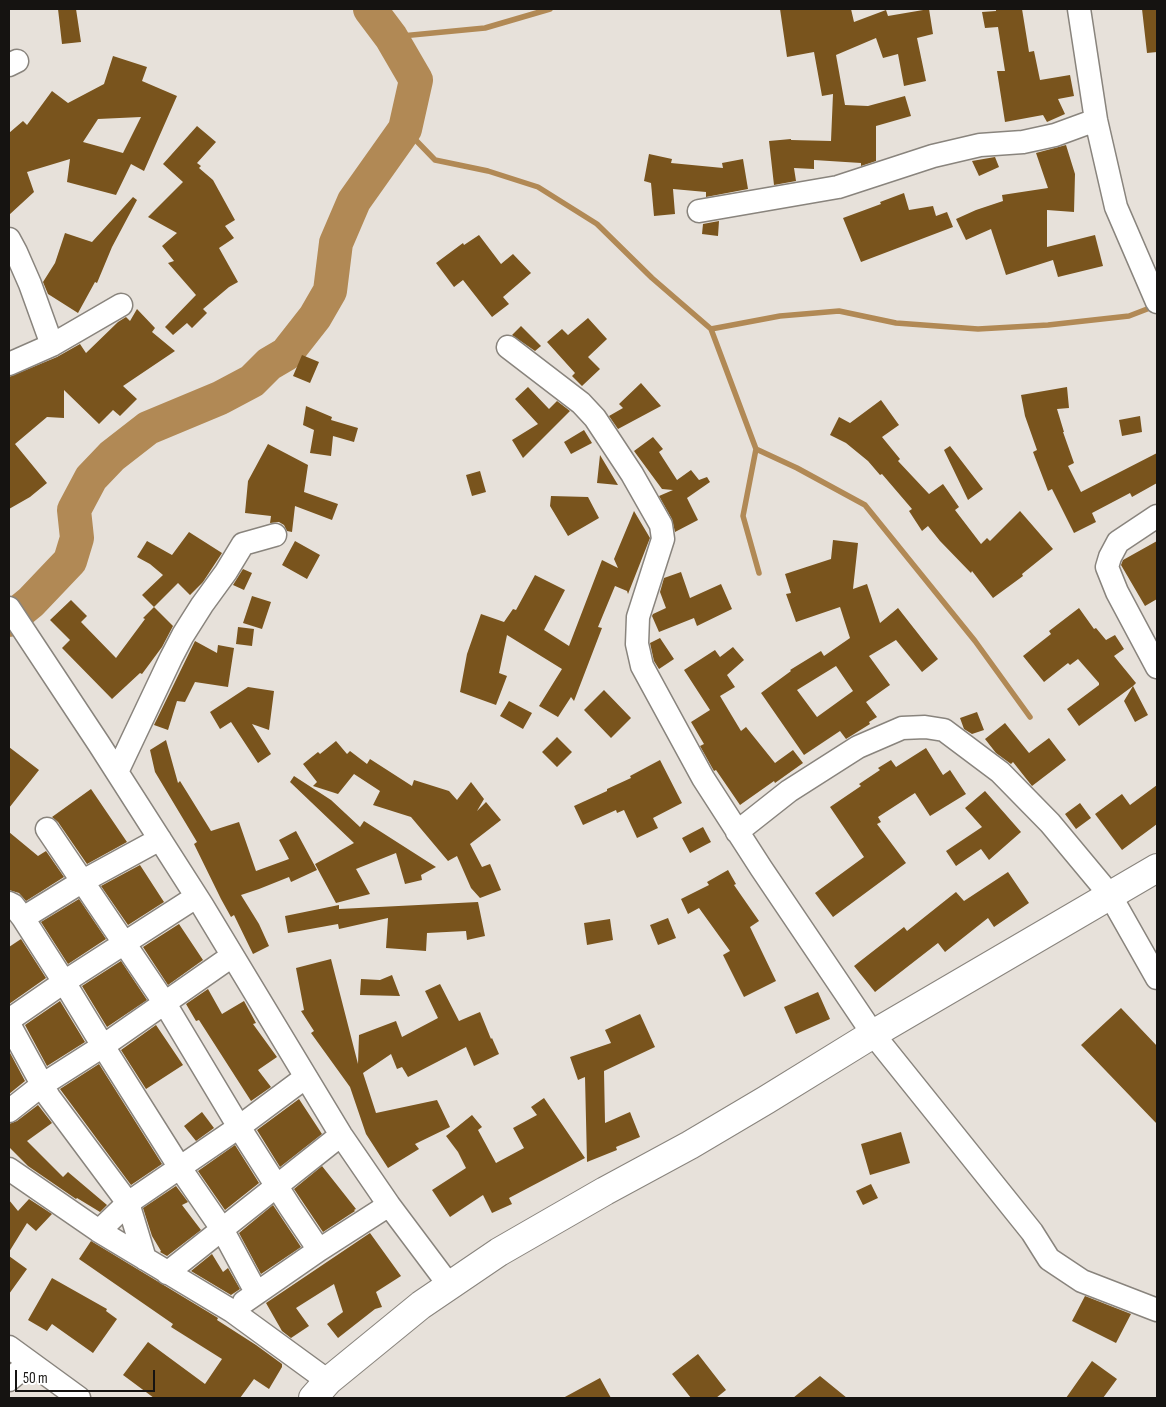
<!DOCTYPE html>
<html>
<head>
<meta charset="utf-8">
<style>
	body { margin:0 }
	#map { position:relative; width:1166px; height:1407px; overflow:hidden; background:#e7e1da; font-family:"Sofia Sans Condensed",sans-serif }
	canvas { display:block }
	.frame { position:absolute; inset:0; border:10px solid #151311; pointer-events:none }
	.scale { position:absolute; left:15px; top:1370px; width:140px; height:22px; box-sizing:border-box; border:2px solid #151311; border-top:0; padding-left:6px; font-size:15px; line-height:18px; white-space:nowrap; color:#151311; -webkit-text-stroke:4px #fff; paint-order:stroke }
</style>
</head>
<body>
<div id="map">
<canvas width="1166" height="1407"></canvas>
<div class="frame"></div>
<div class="scale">50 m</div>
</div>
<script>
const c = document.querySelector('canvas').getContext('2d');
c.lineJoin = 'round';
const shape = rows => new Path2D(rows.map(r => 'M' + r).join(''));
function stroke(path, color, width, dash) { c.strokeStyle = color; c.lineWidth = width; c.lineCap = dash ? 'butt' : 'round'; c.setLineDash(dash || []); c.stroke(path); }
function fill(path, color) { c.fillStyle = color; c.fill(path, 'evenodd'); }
stroke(shape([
	[391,37,485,28,550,9],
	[405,129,435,160,488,171,538,187,597,224,652,278,711,329,780,316,839,311,896,323,978,329,1048,325,1129,316,1155,306],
	[711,329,756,449,797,468,865,505,975,641,1030,717],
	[756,449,743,516,759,573]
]), '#b18955', 5.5);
stroke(shape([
	[9,620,31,602,70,561,77,538,74,510,91,478,112,456,148,428,220,398,252,381,269,364,286,354,315,317,330,291,336,243,354,201,405,129,416,80,391,37,370,9]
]), '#b18955', 34);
fill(shape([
	[58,9,76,9,81,42,62,44],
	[780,9,851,9,854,22,886,10,888,16,929,9,933,34,917,38,926,81,904,86,898,54,883,58,876,38,836,55,845,105,868,106,905,96,911,116,876,126,876,161,861,166,861,163,814,160,814,169,794,168,796,181,774,185,769,141,791,139,791,140,831,141,833,94,822,96,814,52,787,57],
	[996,9,1022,9,1029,52,1034,51,1040,80,1070,75,1074,96,1058,99,1065,114,1047,122,1043,115,1005,122,997,71,1005,71,998,27,985,28,982,12,996,11],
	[1142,9,1157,9,1157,52,1147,53],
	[113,56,147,67,142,81,177,96,144,171,131,164,116,195,67,182,70,159,27,172,34,192,9,215,9,133,23,121,27,125,52,91,68,103,104,84],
	[141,117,123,153,83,142,98,119],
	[197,126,216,142,197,163,201,166,199,168,213,180,235,220,225,226,234,238,219,248,238,282,229,287,203,309,207,313,192,328,187,323,173,335,165,327,196,295,168,263,174,261,162,246,177,233,148,217,183,182,163,164],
	[1066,145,1075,174,1074,212,1047,210,1047,247,1095,235,1103,266,1058,277,1053,260,1006,275,991,229,966,240,956,219,976,210,1003,201,1002,195,1048,188,1036,153],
	[649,154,672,159,671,163,723,168,722,163,743,159,748,189,706,197,706,192,673,189,675,214,654,216,651,183,644,181],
	[995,157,999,167,979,176,972,161],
	[904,193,909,210,933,206,936,216,947,212,953,227,861,262,843,218,881,204,880,202],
	[133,197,137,200,112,247,97,283,95,282,78,313,48,294,43,282,55,263,65,233,92,242],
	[719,221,718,236,702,234,703,224],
	[479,235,501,264,513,254,531,273,503,297,509,304,492,317,463,280,454,287,436,263,463,243,464,245],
	[137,309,155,328,152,332,175,351,123,386,137,399,120,416,113,410,99,424,64,390,64,418,47,417,15,444,47,483,30,497,9,509,9,377,57,357,80,344,86,353,118,322,126,317,130,321],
	[588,318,607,339,588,357,600,369,582,386,572,376,575,373,547,342,562,329,568,335],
	[521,326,541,346,535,351,512,335],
	[302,355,319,362,310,383,293,376],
	[641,383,661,406,618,429,609,416,623,408,619,404],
	[528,387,549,409,557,401,570,411,523,458,512,440,538,424,515,399],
	[1067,387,1069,408,1057,409,1064,432,1063,432,1074,463,1068,466,1081,492,1157,453,1157,483,1132,497,1130,493,1092,513,1096,522,1074,533,1052,489,1048,491,1033,452,1037,450,1025,416,1021,395],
	[881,400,899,425,882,437,900,459,898,461,929,494,943,484,959,507,955,510,981,544,987,538,990,541,1020,511,1053,549,1022,574,1023,576,993,598,972,571,971,573,940,541,928,526,922,531,909,511,912,509,882,474,880,475,868,461,846,443,830,435,839,417,850,423],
	[306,406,332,417,331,420,358,428,354,442,333,436,331,456,310,453,314,430,303,425],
	[1140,416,1142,432,1122,436,1119,420],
	[584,430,592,443,571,454,564,442],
	[653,437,663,449,659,452,677,480,691,470,699,480,707,477,710,482,687,498,698,520,675,532,672,519,659,496,673,490,662,489,634,451],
	[268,444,308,465,304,492,338,504,332,520,295,506,292,532,287,531,284,525,279,522,270,523,271,516,245,513,248,481],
	[950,446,983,489,968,500,944,450],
	[600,455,618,485,597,483],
	[480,471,486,492,472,496,466,475],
	[551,496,588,497,599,518,568,536,550,506],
	[634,511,650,538,628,594,627,591,615,586,598,627,602,628,574,701,571,697,558,717,539,706,562,669,507,635,499,673,507,676,496,705,460,692,467,654,481,614,504,622,513,609,516,610,535,575,565,590,544,630,569,646,602,560,618,568,614,559],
	[189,532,222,553,203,582,190,595,178,583,154,607,142,595,163,575,150,564,137,557,147,541,172,555],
	[833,540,858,543,853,589,867,584,880,623,898,608,938,659,922,672,896,640,869,656,890,685,866,702,877,717,869,722,870,724,846,739,840,731,804,755,761,693,791,671,790,670,821,651,824,656,850,638,840,607,796,622,786,594,791,593,785,574,831,559],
	[836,666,853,691,817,717,797,690],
	[295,541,320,555,307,579,282,565],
	[1157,541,1157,599,1145,606,1121,565,1123,560],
	[243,569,252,573,244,590,233,585],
	[681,572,690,598,721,584,732,609,697,626,694,618,659,632,652,616,653,614,666,608,660,592,664,578],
	[252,596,271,602,262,629,243,623],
	[71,600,87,616,81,622,116,658,145,619,143,618,154,607,173,626,162,647,142,674,140,673,112,699,62,648,70,640,50,620],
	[1079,608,1094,629,1096,628,1106,640,1115,635,1124,649,1114,656,1136,683,1133,686,1148,715,1135,722,1124,701,1133,686,1079,726,1067,709,1099,685,1099,683,1078,659,1070,665,1068,663,1044,682,1023,656,1051,634,1049,631],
	[238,627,254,629,252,646,236,644],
	[660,638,674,659,659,669,654,661,650,643],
	[195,641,217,653,218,645,234,648,228,687,195,682,185,702,177,701,168,730,154,725],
	[733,647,744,660,727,675,735,687,720,696,741,731,746,727,775,763,793,750,803,763,775,783,774,781,740,805,716,770,714,771,700,746,704,744,691,722,710,710,684,670,715,650,720,657],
	[248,687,274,691,269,730,252,724,271,754,258,763,231,722,220,729,210,712],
	[604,690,631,718,611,738,584,710],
	[509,701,532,713,523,729,500,716],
	[977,712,984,730,972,734,964,729,960,718],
	[1005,723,1029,753,1049,738,1066,760,1032,786,1013,762,1011,764,996,753,985,739],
	[557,737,572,752,557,767,542,752],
	[166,740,178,783,180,781,211,831,239,822,256,871,289,859,279,840,296,831,317,870,291,882,289,877,259,889,241,895,259,924,269,946,253,954,234,915,231,917,221,899,194,844,197,842,155,772,150,750],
	[336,741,347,754,350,751,367,764,370,759,412,786,414,780,449,791,457,800,471,782,484,799,477,811,486,802,501,820,470,844,482,867,490,864,501,890,480,898,471,888,457,856,448,861,411,817,373,805,380,791,354,774,338,794,313,786,317,782,303,764,318,752,320,754],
	[9,747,39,770,9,808],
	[926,748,943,775,950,770,966,794,930,816,915,793,878,817,881,822,877,824,906,863,833,917,815,893,864,857,830,807,861,786,859,784,880,770,878,768,891,760,896,767],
	[660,760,682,803,653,818,658,828,637,838,624,810,617,813,616,810,583,825,574,806,607,791,607,789,631,778,630,776],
	[294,776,331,800,360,827,364,821,436,867,421,875,422,880,405,884,396,853,356,869,370,894,336,903,315,864,354,843,290,782],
	[1157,785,1157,824,1122,850,1095,814,1122,794,1130,805],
	[91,789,127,842,87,864,58,822,52,817],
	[985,791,1021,832,989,860,981,849,956,866,946,851,982,827,965,808],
	[1080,803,1091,818,1076,829,1065,814],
	[703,827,711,842,690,853,682,838],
	[9,832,38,856,46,851,64,877,26,901,19,893,9,890],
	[140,865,164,902,128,925,101,886],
	[728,870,736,884,734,885,759,921,750,927,776,981,744,997,723,955,730,951,699,908,688,914,681,899,709,885,707,882],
	[1008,872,1029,903,994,927,988,918,945,952,938,943,875,992,854,966,904,927,907,931,956,892,964,901],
	[79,899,106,939,68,964,41,922],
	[478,902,485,936,467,940,466,931,427,933,426,951,386,948,388,918,339,929,338,924,288,933,285,916,339,905,339,909],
	[668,918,676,938,658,945,650,925],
	[610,919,613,940,587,945,584,923],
	[179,924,203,960,168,985,143,947],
	[21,939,46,978,9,1004,9,947],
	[331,959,358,1064,359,1035,396,1021,402,1037,438,1018,425,991,440,984,459,1021,480,1012,491,1039,492,1038,499,1054,474,1066,466,1047,408,1077,402,1067,397,1069,391,1054,363,1073,376,1113,437,1100,450,1127,415,1144,419,1149,388,1168,366,1134,350,1087,311,1033,314,1031,301,1011,304,1010,296,968],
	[121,961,147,1000,107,1027,82,986],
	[392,975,400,996,360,995,361,979,380,980],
	[208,989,222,1014,244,1001,256,1023,253,1024,277,1057,258,1070,271,1087,251,1101,199,1020,196,1021,186,1004],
	[818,992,830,1019,796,1034,784,1007],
	[60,1001,85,1042,47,1066,25,1025],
	[1121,1008,1157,1046,1157,1124,1081,1045],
	[640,1014,655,1047,604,1071,605,1123,630,1112,640,1137,616,1147,617,1150,587,1162,585,1077,578,1080,570,1057,611,1043,605,1030],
	[156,1025,183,1065,146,1089,121,1050],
	[9,1051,25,1081,9,1094],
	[99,1064,162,1164,131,1185,60,1089],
	[544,1098,585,1158,509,1198,512,1204,492,1213,483,1195,450,1217,432,1190,466,1168,458,1152,446,1136,472,1115,482,1127,478,1130,496,1163,524,1148,513,1128,537,1115,531,1107],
	[299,1099,322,1134,280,1167,257,1130],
	[38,1105,52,1123,27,1141,63,1177,68,1172,107,1205,100,1212,77,1198,76,1199,28,1166,9,1147,9,1124,17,1121],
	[202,1112,214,1128,196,1141,184,1126],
	[901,1132,910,1163,870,1175,861,1144],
	[235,1145,259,1183,225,1210,198,1171],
	[322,1166,356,1209,354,1210,355,1211,323,1232,294,1189],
	[871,1184,878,1198,863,1205,856,1191],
	[176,1186,188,1202,182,1205,201,1230,167,1256,160,1252,161,1251,152,1236,143,1208],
	[29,1199,52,1214,36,1231,27,1223,9,1252,9,1200,18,1211],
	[273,1205,301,1247,261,1274,239,1233],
	[370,1233,401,1276,376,1292,382,1307,375,1309,338,1338,327,1324,343,1312,334,1284,296,1308,309,1326,291,1338,282,1331,266,1303],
	[91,1241,218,1318,217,1320,256,1345,282,1364,282,1367,269,1389,254,1379,240,1398,154,1398,123,1375,148,1342,205,1384,222,1359,171,1327,173,1324,79,1259],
	[212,1254,223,1272,228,1268,240,1289,231,1295,191,1271],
	[9,1256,27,1269,9,1294],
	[52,1278,107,1309,106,1311,117,1319,93,1353,52,1324,47,1331,28,1320],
	[1085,1296,1131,1314,1116,1343,1072,1321],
	[698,1354,726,1390,716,1398,691,1398,672,1374],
	[1092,1361,1117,1379,1103,1398,1066,1398],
	[820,1376,847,1398,793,1398],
	[600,1378,611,1398,563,1398]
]), '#79541d');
const street = shape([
	[1079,9,1096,120,1116,207,1157,302],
	[9,65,17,61],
	[699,211,838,187,933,156,980,145,1023,142,1055,135,1096,120],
	[9,239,16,252,30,284,52,345],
	[508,347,581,403,595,418,632,474,661,525,663,539,638,617,637,644,642,666,703,778,761,868,873,1034,1032,1232,1049,1259,1082,1281,1157,1310],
	[9,364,52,345,121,305],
	[1157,516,1118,542,1110,557,1107,567,1117,592,1157,667],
	[9,608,99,744,202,905,341,1135,389,1205,449,1285],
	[117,772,171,658,183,635,202,605,226,572,243,544,275,535],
	[47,829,164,1002,239,1127,290,1207,319,1250],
	[737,832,789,791,858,747,902,728,925,727,944,730,1000,772,1050,823,1110,895,1157,978],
	[9,903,13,905,23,918,64,982,103,1046,180,1168,222,1229,256,1292],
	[23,918,83,881,160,839],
	[9,1020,64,982,196,897],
	[9,1024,49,1097,128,1203,145,1259],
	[9,1111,42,1085,103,1046,232,956],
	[9,1169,99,1231,232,1311,328,1381],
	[99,1231,128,1203,239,1127,306,1077],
	[167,1273,341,1135],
	[244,1302,319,1250,389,1205],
	[9,1347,79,1398],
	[9,1380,29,1363]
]);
const secondary = shape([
	[313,1398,328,1381,421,1305,499,1252,605,1191,690,1145,766,1100,873,1034,1157,868]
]);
stroke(street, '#89847d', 25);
stroke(secondary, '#89847d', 30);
stroke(street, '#fff', 22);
stroke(secondary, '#fff', 28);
</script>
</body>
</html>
